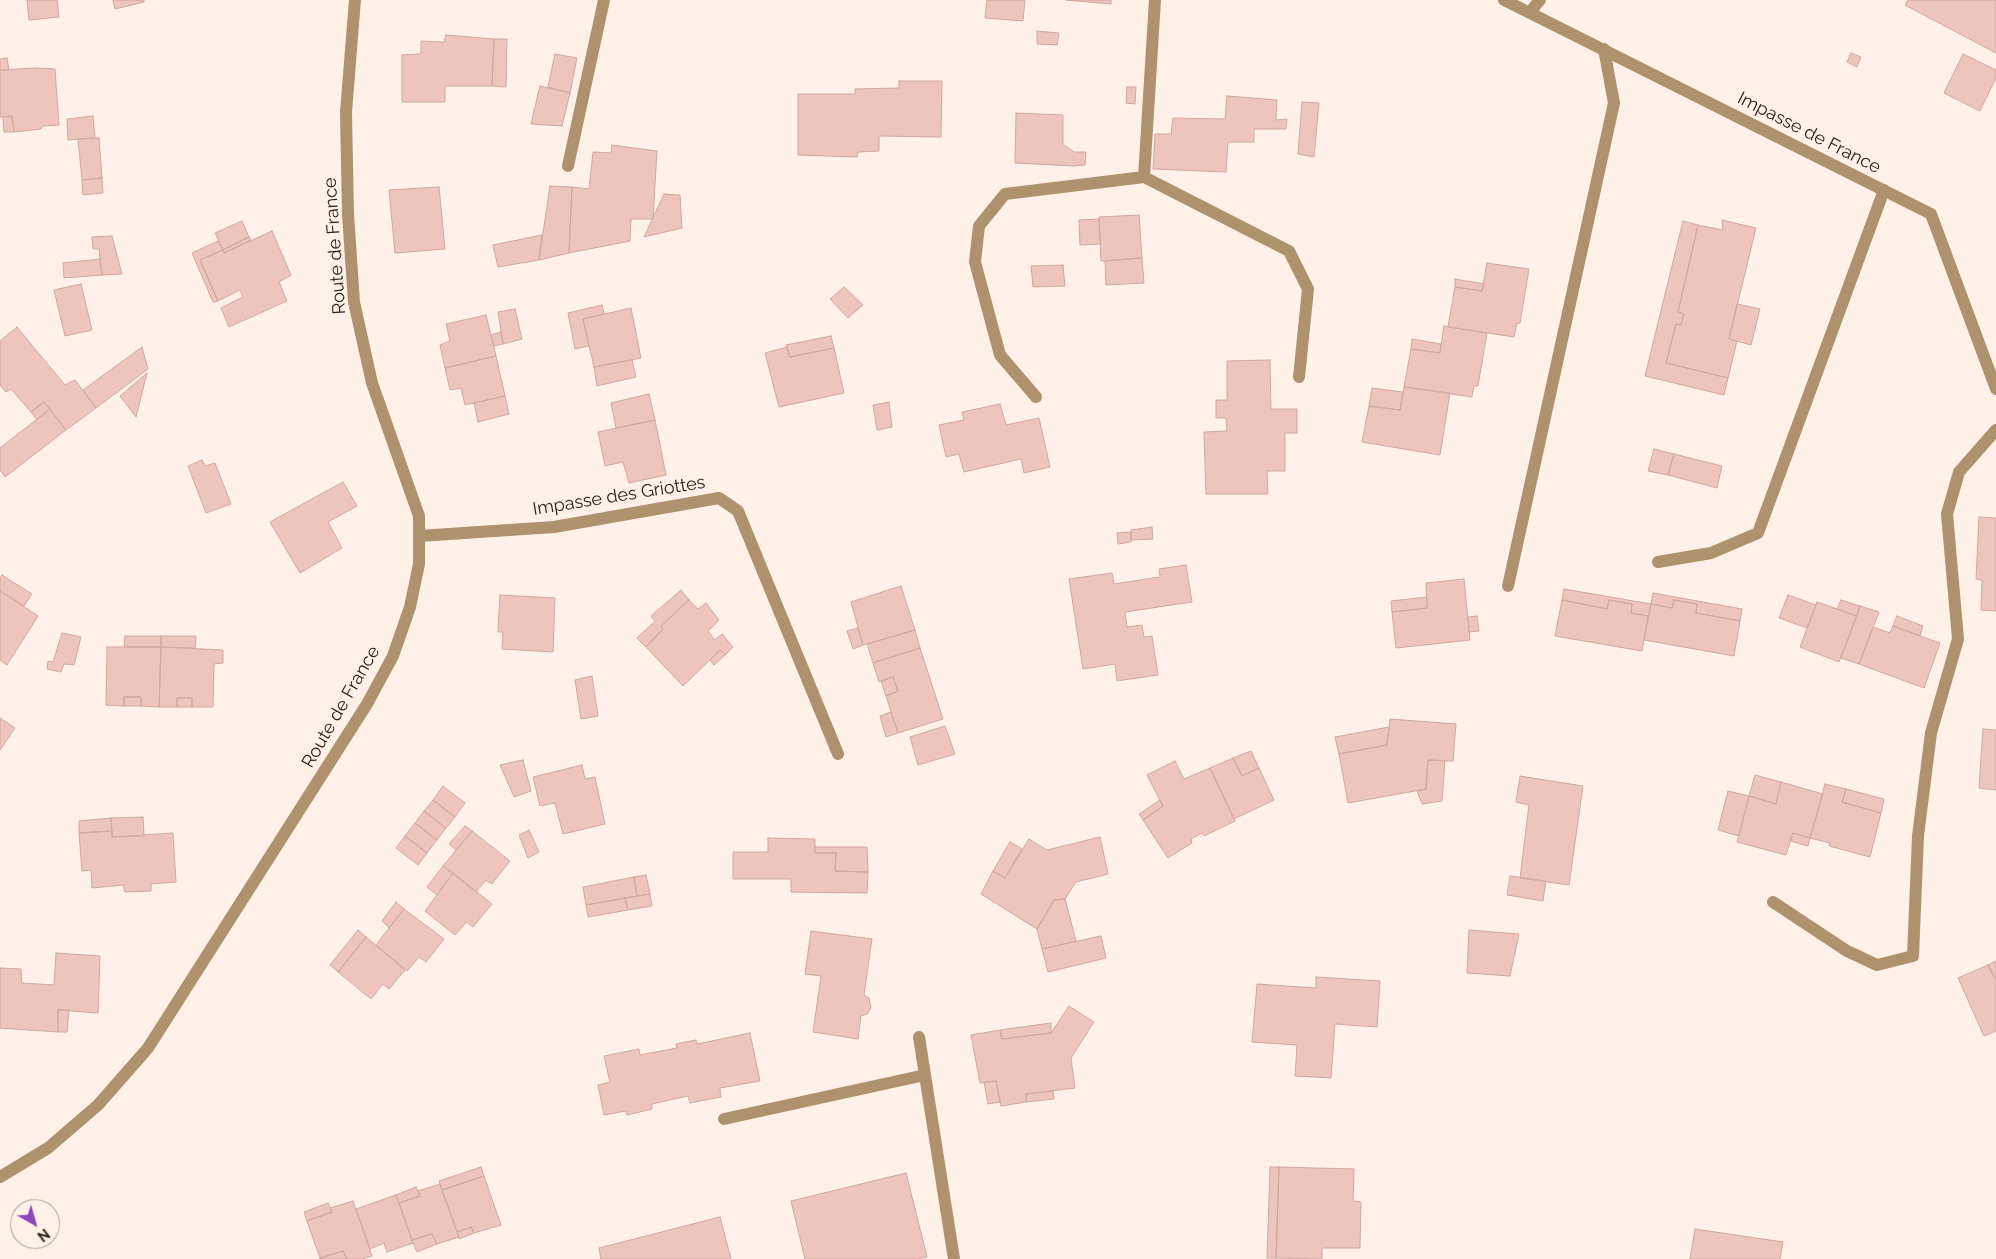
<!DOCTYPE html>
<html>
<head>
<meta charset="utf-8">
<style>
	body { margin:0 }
	#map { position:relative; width:1996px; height:1259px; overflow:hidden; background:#fff1e8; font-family:Raleway,sans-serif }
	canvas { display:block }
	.north { position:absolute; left:10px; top:1199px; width:50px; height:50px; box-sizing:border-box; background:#fff1e8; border:1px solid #ab9e95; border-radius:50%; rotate:142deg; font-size:14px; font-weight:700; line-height:20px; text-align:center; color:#2d2119 }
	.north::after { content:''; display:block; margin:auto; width:18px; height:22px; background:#8d47ba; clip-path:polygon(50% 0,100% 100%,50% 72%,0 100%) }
</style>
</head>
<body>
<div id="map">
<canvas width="1996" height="1259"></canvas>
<div class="north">N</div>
</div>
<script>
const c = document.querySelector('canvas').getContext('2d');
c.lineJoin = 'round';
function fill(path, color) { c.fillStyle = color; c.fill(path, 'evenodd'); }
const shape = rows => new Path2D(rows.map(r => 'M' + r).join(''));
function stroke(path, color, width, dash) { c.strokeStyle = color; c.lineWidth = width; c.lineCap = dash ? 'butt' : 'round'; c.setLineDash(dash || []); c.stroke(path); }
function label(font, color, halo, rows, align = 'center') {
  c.font = font + ' Raleway,sans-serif'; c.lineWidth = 5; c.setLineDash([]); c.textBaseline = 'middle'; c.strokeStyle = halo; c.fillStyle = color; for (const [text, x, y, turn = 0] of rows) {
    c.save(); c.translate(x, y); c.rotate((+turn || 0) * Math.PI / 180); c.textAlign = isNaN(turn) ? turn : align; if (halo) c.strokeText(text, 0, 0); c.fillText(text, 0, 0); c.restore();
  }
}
const building = shape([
	[27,0,57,0,59,17,29,20,27,0],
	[113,0,144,0,144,2,115,9,113,0],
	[987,0,1025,0,1023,21,985,18,987,0],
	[1066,0,1111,0,1111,4,1066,0],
	[1908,0,1996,0,1996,53,1905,5,1908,0],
	[1037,31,1059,33,1057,45,1037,44,1037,31],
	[446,35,494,39,492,86,445,86,445,102,402,102,402,55,421,54,421,41,444,42,446,35],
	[494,39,507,39,506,87,492,86,494,39],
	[1851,53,1861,57,1857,67,1847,62,1851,53],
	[555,54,577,58,570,93,548,87,555,54],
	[1963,54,1996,70,1996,78,1980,111,1944,93,1963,54],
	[7,58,9,70,0,70,0,59,7,58],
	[35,68,55,69,59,125,43,126,41,129,14,132,12,116,0,117,0,70,35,68],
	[899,81,942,81,941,137,879,136,879,151,858,152,857,157,798,155,798,94,855,94,855,89,899,88,899,81],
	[540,86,570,93,562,126,531,124,540,86],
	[1127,87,1136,87,1135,104,1126,103,1127,87],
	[1227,96,1277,100,1276,120,1287,119,1286,129,1254,129,1254,142,1228,142,1226,172,1153,169,1155,134,1171,134,1173,118,1225,119,1227,96],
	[1302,102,1319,103,1314,157,1298,154,1302,102],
	[1016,113,1063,115,1063,144,1074,152,1086,152,1085,165,1073,166,1015,163,1016,113],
	[12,116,14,132,4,132,3,117,12,116],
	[93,116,95,138,68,140,67,119,93,116],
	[99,138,102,178,82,180,78,139,99,138],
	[612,145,657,151,653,219,631,219,630,241,569,253,572,187,589,189,593,152,611,153,612,145],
	[102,178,103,193,83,195,82,180,102,178],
	[550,186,572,187,569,253,539,260,550,186],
	[439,187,445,249,395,253,389,190,439,187],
	[664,194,680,195,682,228,644,237,664,194],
	[1139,215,1142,258,1101,261,1099,217,1139,215],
	[1099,219,1100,244,1080,245,1079,220,1099,219],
	[1722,220,1756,228,1729,339,1737,341,1728,378,1666,363,1676,324,1681,325,1684,314,1678,312,1698,225,1723,230,1722,220],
	[242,221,249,237,223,250,215,233,242,221],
	[1683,221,1698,225,1678,312,1684,314,1681,325,1676,324,1666,363,1728,378,1724,395,1645,376,1683,221],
	[272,231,291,275,279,282,287,301,229,327,221,308,243,297,240,290,218,301,200,260,223,250,224,253,272,231],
	[542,235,539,260,498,267,493,245,542,235],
	[112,236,122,274,102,275,99,249,93,249,92,237,112,236],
	[249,237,251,240,224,253,223,250,249,237],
	[218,241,223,250,200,260,218,301,213,302,192,253,218,241],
	[1142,258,1144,283,1106,285,1105,261,1142,258],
	[100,259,102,275,64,278,63,263,100,259],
	[1487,263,1529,269,1520,323,1517,323,1514,337,1448,327,1455,287,1482,291,1487,263],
	[1063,265,1065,286,1033,287,1031,266,1063,265],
	[1455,279,1484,284,1482,291,1455,287,1455,279],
	[81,284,92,330,65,336,54,290,81,284],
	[844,287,863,305,848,318,830,299,844,287],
	[1737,304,1760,309,1751,345,1729,339,1737,304],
	[602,305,604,314,583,319,589,346,575,349,568,313,602,305],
	[631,308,641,358,594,367,583,319,631,308],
	[515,309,522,339,503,344,498,312,515,309],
	[486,315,496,356,445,368,440,345,450,341,446,324,486,315],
	[1444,326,1487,333,1478,386,1474,386,1472,397,1404,387,1411,349,1440,353,1444,326],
	[17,327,65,385,75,380,96,408,66,430,44,402,31,412,11,389,6,392,0,385,0,341,17,327],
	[501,332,503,344,494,346,491,335,501,332],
	[831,336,834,348,790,357,786,345,831,336],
	[1412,339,1441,344,1440,353,1411,349,1412,339],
	[142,347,148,369,96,408,83,390,142,347],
	[787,347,790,357,834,348,844,393,779,407,765,353,787,347],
	[496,356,505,396,465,405,461,388,450,390,445,368,496,356],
	[632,360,636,377,597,386,594,367,632,360],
	[1270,360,1271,409,1297,409,1297,433,1285,433,1285,471,1267,471,1268,494,1206,494,1204,432,1227,431,1226,418,1216,418,1216,400,1227,400,1227,361,1270,360],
	[147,373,136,417,120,396,147,373],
	[1404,387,1450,393,1440,455,1362,442,1369,406,1400,410,1404,387],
	[1372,388,1403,392,1400,410,1369,406,1372,388],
	[649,394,655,420,616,428,611,403,649,394],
	[505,396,509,414,478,422,474,403,505,396],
	[44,402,50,409,37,420,31,412,44,402],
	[889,402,892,427,877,430,873,405,889,402],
	[1000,404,1006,425,1039,418,1050,467,1024,473,1021,459,964,472,959,454,946,457,939,425,964,420,962,412,1000,404],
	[50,409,66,430,5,477,0,470,0,448,50,409],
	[655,420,666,475,629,483,623,462,605,466,598,432,655,420],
	[1654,449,1674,454,1668,475,1648,471,1654,449],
	[1674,454,1722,466,1717,488,1668,475,1674,454],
	[202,460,205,466,215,463,231,504,206,513,188,466,202,460],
	[343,482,357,506,328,522,342,548,300,573,270,522,343,482],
	[1979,517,1996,518,1996,611,1981,610,1982,580,1976,579,1979,517],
	[1152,527,1153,539,1131,540,1131,530,1152,527],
	[1131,532,1131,542,1118,544,1117,533,1131,532],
	[1186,565,1192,602,1125,612,1127,627,1142,625,1144,637,1152,636,1158,675,1117,681,1115,664,1083,669,1069,579,1112,573,1114,584,1160,577,1159,569,1186,565],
	[2,575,32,594,24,606,0,591,0,578,2,575],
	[1464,579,1470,640,1396,648,1392,612,1427,608,1426,583,1464,579],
	[901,586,915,630,863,645,851,602,901,586],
	[1564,589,1651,604,1648,616,1631,613,1632,604,1609,600,1607,609,1562,600,1564,589],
	[681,590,689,600,661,626,663,629,646,647,637,638,655,621,651,616,681,590],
	[0,591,38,616,7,665,0,660,0,591],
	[1653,593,1742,609,1740,621,1696,613,1697,604,1674,600,1672,608,1651,604,1653,593],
	[500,595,555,598,553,652,502,649,503,632,498,632,500,595],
	[1788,595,1816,605,1807,628,1779,618,1788,595],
	[1427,597,1427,608,1392,612,1391,601,1427,597],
	[689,600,698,609,706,603,719,620,708,631,715,640,722,634,733,647,725,655,720,650,683,686,646,647,663,629,661,626,689,600],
	[1562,600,1607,609,1609,600,1632,604,1631,613,1648,616,1642,651,1555,636,1562,600],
	[1674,600,1697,604,1696,613,1740,621,1734,656,1644,640,1651,604,1672,608,1674,600],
	[1841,600,1860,606,1857,616,1837,609,1841,600],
	[1817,602,1857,616,1839,662,1800,647,1817,602],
	[1860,606,1879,612,1859,664,1841,658,1860,606],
	[1477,616,1479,631,1469,632,1468,617,1477,616],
	[1897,616,1923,626,1920,636,1893,626,1897,616],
	[1893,626,1940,643,1924,688,1859,664,1873,627,1890,633,1893,626],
	[858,628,863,645,853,649,847,631,858,628],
	[915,630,920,648,873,663,867,644,915,630],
	[62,633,81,637,74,665,64,664,61,672,47,669,48,661,53,662,62,633],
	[125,636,161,636,161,647,124,647,125,636],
	[161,636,196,636,195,648,161,647,161,636],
	[107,647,161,647,159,707,141,706,141,697,124,697,124,706,106,705,107,647],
	[161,647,223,650,223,663,214,664,213,707,192,707,192,698,177,698,177,707,159,707,161,647],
	[920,648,943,719,898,733,886,696,898,691,893,677,879,682,873,663,920,648],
	[720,650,725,655,714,665,710,660,720,650],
	[592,676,598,716,581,719,575,680,592,676],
	[893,677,898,691,886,696,881,681,893,677],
	[124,697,141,697,141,706,124,706,124,697],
	[177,698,192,698,192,707,177,707,177,698],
	[891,712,898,733,886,737,880,716,891,712],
	[0,718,15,728,0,750,0,718],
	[1390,719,1456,724,1453,761,1428,760,1426,789,1348,803,1339,754,1387,745,1390,719],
	[945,726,955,754,918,765,910,737,945,726],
	[1389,727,1387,745,1339,754,1335,737,1389,727],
	[1983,729,1996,730,1996,790,1979,788,1983,729],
	[1251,751,1259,768,1242,776,1233,758,1251,751],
	[1233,758,1242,776,1259,768,1274,800,1234,819,1210,768,1233,758],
	[523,760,531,791,514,797,500,765,523,760],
	[1428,760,1445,761,1442,801,1422,804,1417,791,1426,789,1428,760],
	[1175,761,1184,779,1210,768,1235,821,1204,836,1202,833,1191,839,1192,843,1168,858,1143,820,1163,806,1147,775,1175,761],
	[582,765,585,779,595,777,605,824,563,834,555,803,540,806,533,777,582,765],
	[1755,775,1781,782,1776,804,1749,796,1755,775],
	[1520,776,1583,786,1569,885,1520,878,1529,805,1516,802,1520,776],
	[1781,782,1823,794,1810,838,1793,833,1786,855,1737,842,1749,796,1776,804,1781,782],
	[1825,784,1846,789,1842,802,1881,813,1870,857,1829,846,1830,843,1810,838,1825,784],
	[443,786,465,803,455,817,433,800,443,786],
	[1846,789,1884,799,1881,813,1842,802,1846,789],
	[1728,791,1749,796,1739,836,1718,830,1728,791],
	[433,800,455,817,446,828,424,811,433,800],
	[1160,800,1163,806,1143,820,1139,814,1160,800],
	[424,811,446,828,437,840,415,823,424,811],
	[143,817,144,836,112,837,111,818,143,817],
	[111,818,112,831,79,833,79,821,111,818],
	[415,823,437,840,427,853,405,836,415,823],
	[465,826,472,831,456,850,449,844,465,826],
	[529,830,539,852,528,858,519,835,529,830],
	[112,831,112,837,173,833,176,882,151,884,151,891,125,892,123,885,92,888,91,870,82,871,79,833,112,831],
	[472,831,510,861,492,884,486,880,476,892,443,866,472,831],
	[1793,833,1810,838,1808,846,1790,841,1793,833],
	[405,836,427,853,418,865,396,848,405,836],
	[1100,837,1108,874,1076,882,1065,899,1054,900,1037,929,981,894,993,871,1005,878,1029,839,1047,850,1100,837],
	[768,838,815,839,815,853,836,853,835,871,868,872,867,893,791,892,791,879,733,879,733,852,768,852,768,838],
	[1010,842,1022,849,1005,878,993,871,1010,842],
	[815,847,867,847,868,872,835,871,836,853,815,853,815,847],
	[443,866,453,873,437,895,427,887,443,866],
	[453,873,492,904,473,927,467,922,455,935,425,911,453,873],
	[646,875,650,894,637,896,634,877,646,875],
	[1510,876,1546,881,1543,901,1507,895,1510,876],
	[634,877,637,896,586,905,583,887,634,877],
	[650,894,652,906,628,910,625,898,650,894],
	[625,898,628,910,588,917,586,905,625,898],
	[1065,899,1076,941,1042,949,1037,929,1054,900,1065,899],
	[396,902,404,909,389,928,382,921,396,902],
	[404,909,444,939,426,962,419,957,407,971,376,945,404,909],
	[358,930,366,937,338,972,330,965,358,930],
	[1469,930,1519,934,1510,976,1467,973,1469,930],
	[811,931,872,939,864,995,869,998,871,1008,867,1014,861,1016,858,1039,813,1032,821,976,805,974,811,931],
	[1101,936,1106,958,1048,972,1042,949,1101,936],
	[366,937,405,970,389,989,383,984,371,999,338,972,366,937],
	[56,953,100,956,98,1013,58,1010,58,1032,0,1028,0,968,21,969,22,983,54,985,56,953],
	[1996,961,1996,980,1988,965,1996,961],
	[1988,965,1996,980,1996,1031,1984,1036,1958,978,1988,965],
	[1316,977,1380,981,1377,1027,1335,1024,1331,1078,1295,1076,1297,1045,1252,1042,1257,984,1316,988,1316,977],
	[1069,1006,1094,1022,1071,1058,1075,1088,1026,1094,1026,1102,1001,1106,996,1081,980,1083,971,1035,1000,1030,1002,1039,1051,1033,1069,1006],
	[58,1010,69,1010,67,1032,58,1032,58,1010],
	[1051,1023,1051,1033,1002,1039,1000,1030,1051,1023],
	[750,1033,760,1081,720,1088,721,1097,690,1103,688,1096,652,1104,652,1109,627,1115,626,1111,604,1115,598,1085,610,1082,604,1056,639,1049,640,1055,677,1048,676,1044,696,1040,697,1044,750,1033],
	[996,1081,1000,1102,988,1104,984,1082,996,1081],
	[1053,1091,1054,1099,1026,1102,1026,1094,1053,1091],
	[481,1167,484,1176,442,1190,439,1181,481,1167],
	[1270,1167,1279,1167,1276,1258,1267,1258,1270,1167],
	[1279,1167,1354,1169,1353,1201,1361,1202,1360,1248,1322,1248,1322,1259,1276,1258,1279,1167],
	[906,1173,927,1257,917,1259,805,1259,791,1201,906,1173],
	[484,1176,501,1225,474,1233,471,1227,457,1232,442,1190,484,1176],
	[440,1184,459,1237,437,1244,432,1234,412,1240,399,1203,420,1196,418,1191,440,1184],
	[416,1187,420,1196,399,1203,396,1195,416,1187],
	[396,1195,413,1243,387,1252,384,1243,370,1249,356,1209,396,1195],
	[353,1201,372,1256,362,1259,347,1259,343,1251,320,1258,307,1221,332,1212,330,1208,353,1201],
	[328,1203,332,1212,307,1221,304,1212,328,1203],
	[720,1217,731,1259,601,1259,599,1248,720,1217],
	[471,1227,474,1233,459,1239,457,1232,471,1227],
	[1695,1229,1783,1242,1780,1259,1690,1259,1695,1229],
	[432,1234,437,1244,417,1252,412,1240,432,1234],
	[343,1251,347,1259,320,1259,320,1258,343,1251]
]);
fill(building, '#eec5bc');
stroke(building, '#cfa89f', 1);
stroke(shape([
	[1155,0,1144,177,1289,251,1308,289,1299,377],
	[1530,12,1540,0],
	[568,166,604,0],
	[1036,397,1000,355,975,262,979,226,1005,194,1144,177],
	[419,536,554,527,719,498,738,511,838,754],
	[1658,562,1711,553,1758,533,1884,190],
	[1508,586,1614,103,1604,49],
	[1773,902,1847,951,1877,965,1913,956,1918,836,1931,733,1958,639,1947,514,1959,472,1996,430],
	[919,1037,954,1259],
	[724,1119,925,1075]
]), '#ae926d', 12);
stroke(shape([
	[1504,0,1931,214,1996,389],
	[0,1177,48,1148,98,1105,148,1048,367,704,393,656,410,607,419,564,419,516,372,383,354,302,348,214,346,112,355,0]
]), '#ae926d', 12);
label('18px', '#2d2119', '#fff1e8', [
	["Impasse de France",1809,133,27],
	["Route de France",335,246,-94],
	["Impasse des Griottes",619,496,-9],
	["Route de France",341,707,-60]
]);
</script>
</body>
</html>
